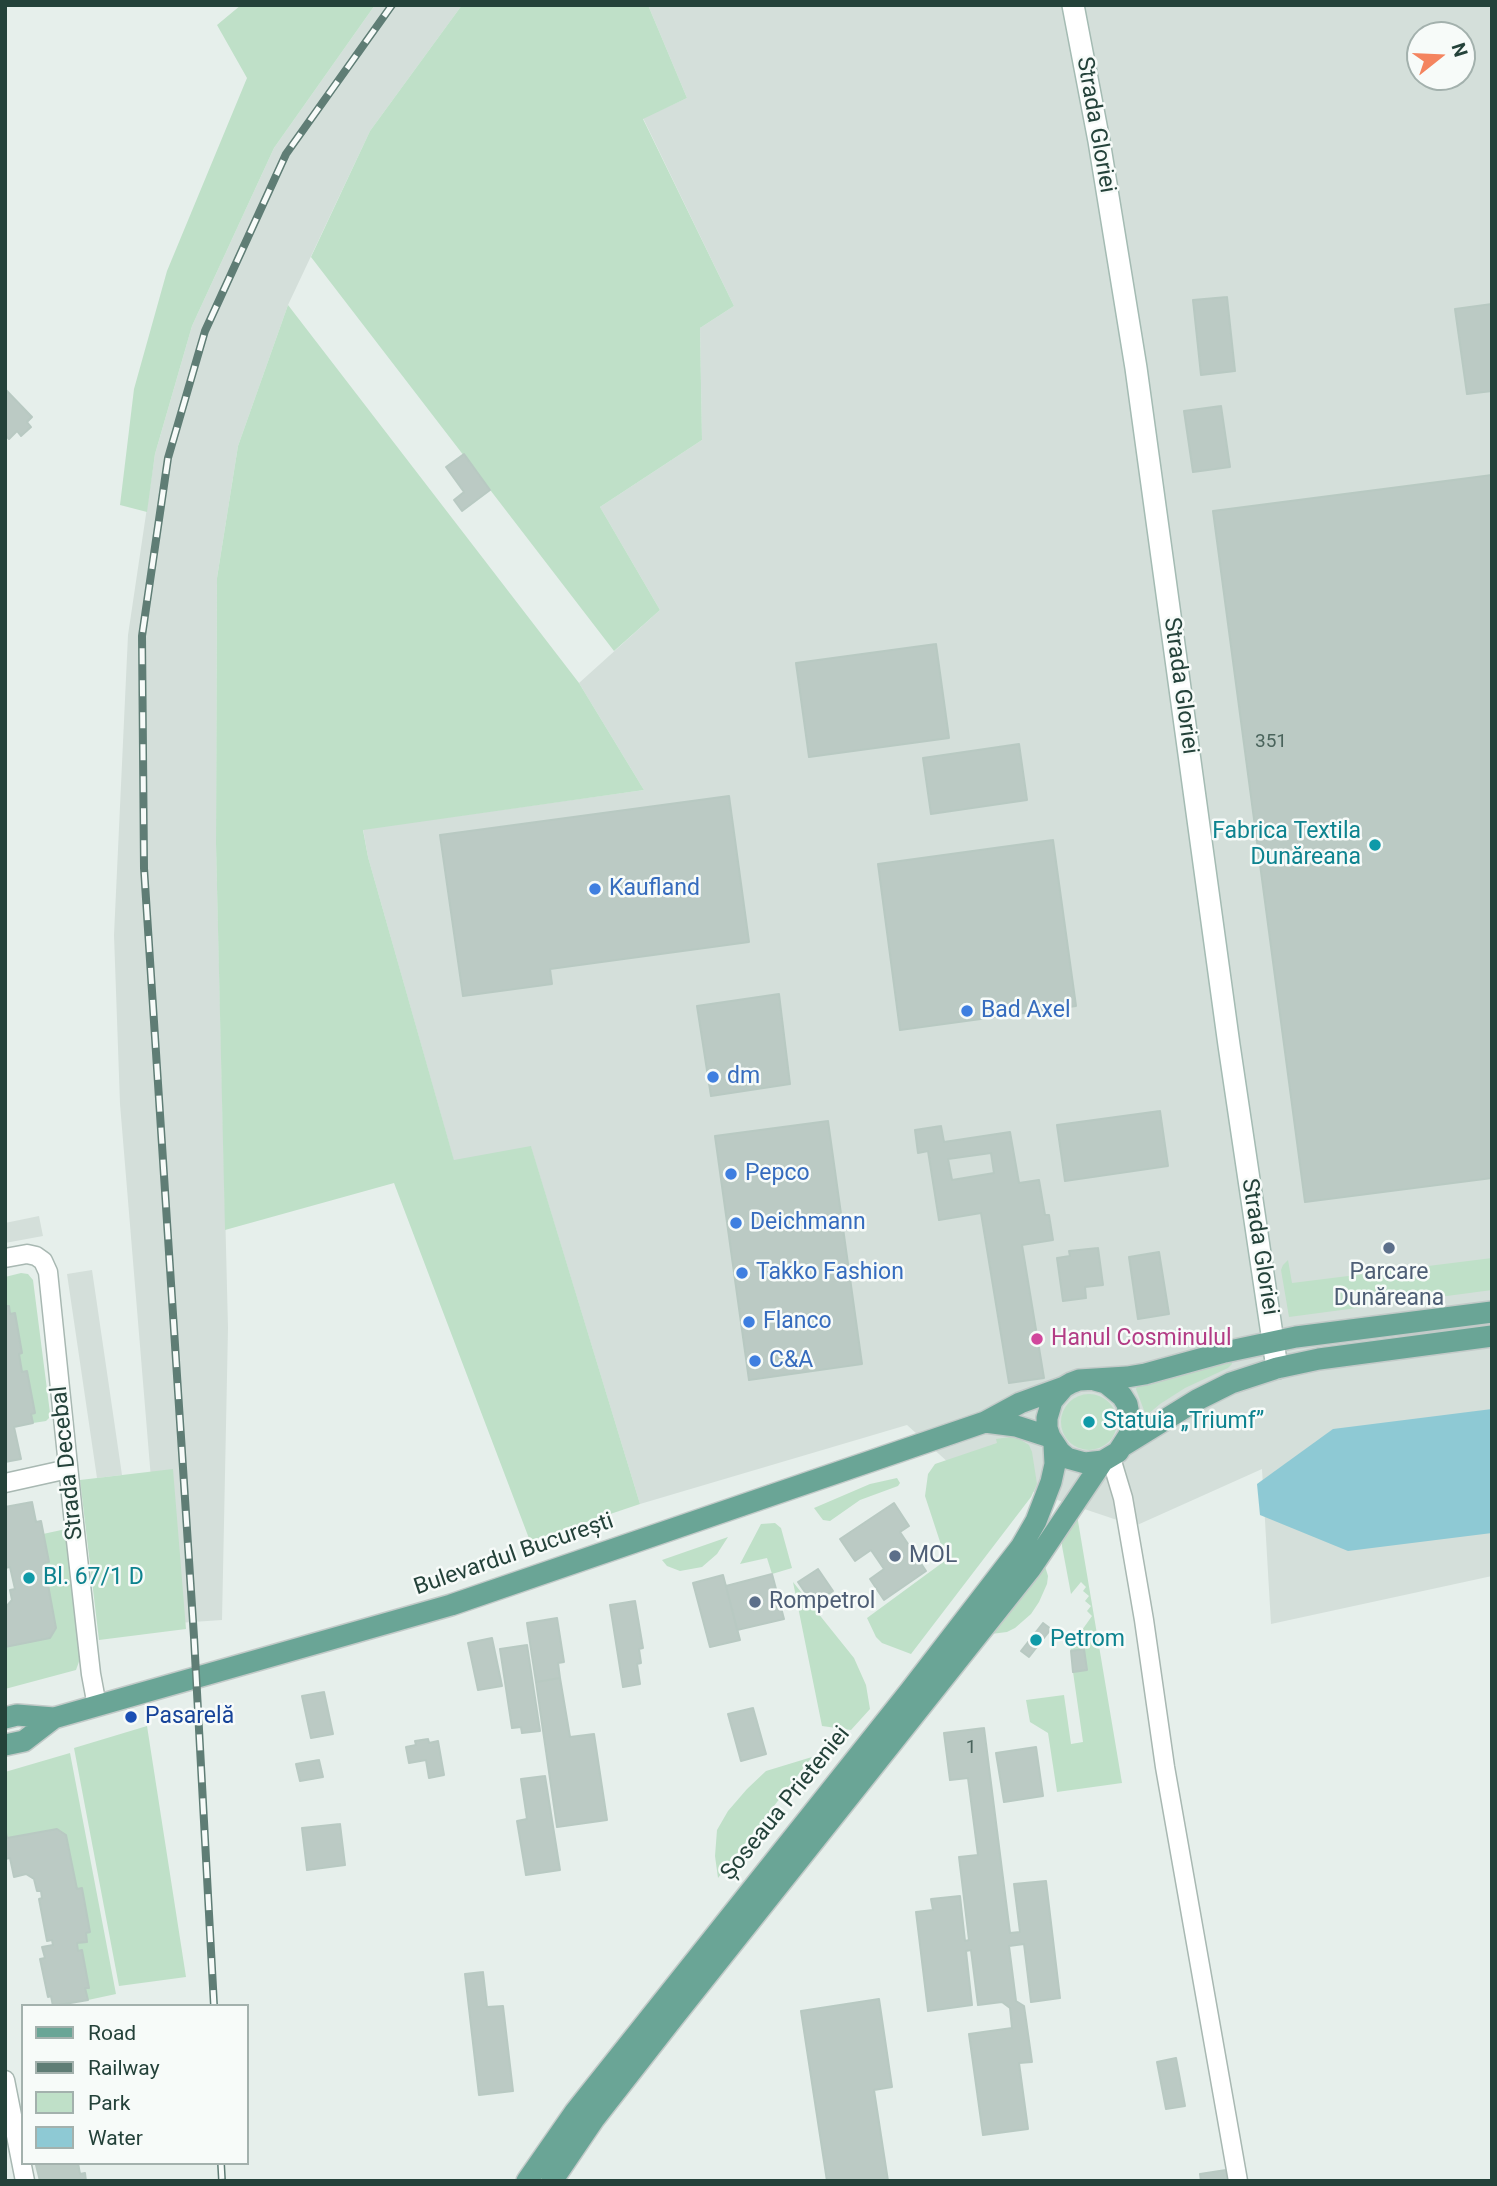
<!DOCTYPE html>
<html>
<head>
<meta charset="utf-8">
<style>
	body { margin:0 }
	#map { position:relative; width:1497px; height:2186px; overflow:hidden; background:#e6efeb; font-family:Roboto,sans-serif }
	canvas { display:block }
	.frame { position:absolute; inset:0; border:7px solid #24423a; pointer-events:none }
	.legend { position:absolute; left:21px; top:2004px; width:228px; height:161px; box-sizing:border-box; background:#f7fbf9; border:2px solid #a3b1ad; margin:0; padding:9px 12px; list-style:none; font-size:21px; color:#24423a }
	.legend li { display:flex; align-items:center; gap:14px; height:35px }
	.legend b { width:35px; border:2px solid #a3b1ad }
	.north { position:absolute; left:1406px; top:21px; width:70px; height:70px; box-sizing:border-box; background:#f7fbf9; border:2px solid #a3b1ad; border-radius:50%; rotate:72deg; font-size:19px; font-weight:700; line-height:28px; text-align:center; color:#24423a }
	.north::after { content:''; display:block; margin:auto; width:24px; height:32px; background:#f4845f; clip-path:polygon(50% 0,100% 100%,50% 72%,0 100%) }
</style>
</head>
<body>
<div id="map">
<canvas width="1497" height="2186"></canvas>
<div class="frame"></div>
<ul class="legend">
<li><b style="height:9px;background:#6aa596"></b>Road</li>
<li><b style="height:9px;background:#5f7d75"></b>Railway</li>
<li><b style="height:19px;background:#bfe0c8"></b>Park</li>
<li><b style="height:19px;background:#8ec9d4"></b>Water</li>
</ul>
<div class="north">N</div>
</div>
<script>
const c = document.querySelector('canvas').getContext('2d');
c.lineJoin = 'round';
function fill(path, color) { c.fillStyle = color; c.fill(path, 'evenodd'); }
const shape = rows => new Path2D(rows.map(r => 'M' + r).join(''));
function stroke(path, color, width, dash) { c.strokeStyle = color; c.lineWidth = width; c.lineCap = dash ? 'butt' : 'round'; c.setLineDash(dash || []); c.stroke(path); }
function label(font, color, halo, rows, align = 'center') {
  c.font = font + ' Roboto,sans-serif'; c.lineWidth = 5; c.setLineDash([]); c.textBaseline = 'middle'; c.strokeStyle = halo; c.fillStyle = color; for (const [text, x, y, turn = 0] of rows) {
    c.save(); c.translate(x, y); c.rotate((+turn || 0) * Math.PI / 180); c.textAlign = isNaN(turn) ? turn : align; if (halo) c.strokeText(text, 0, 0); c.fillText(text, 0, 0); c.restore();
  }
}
fill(shape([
	[375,5,462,5,370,131,288,305,238,446,217,578,216,844,228,1328,222,1620,163,1624,120,1104,114,935,128,635,155,454,192,326,274,148],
	[648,5,1492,5,1492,1576,1271,1624,1262,1469,1135,1526,950,1464,907,1425,640,1504,531,1147,454,1161,368,857,363,829,644,790,579,683,660,610,600,507,702,440,700,328,734,306,643,118,687,98],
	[1420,35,1462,35,1462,77,1420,77],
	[39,1216,43,1236,5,1243,5,1223],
	[92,1270,122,1475,97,1478,67,1274]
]), '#d4dfda');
fill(shape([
	[241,5,375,5,274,148,192,326,155,454,147,512,120,505,134,389,167,271,247,78,217,25],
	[462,5,648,5,687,98,643,119,734,306,700,328,702,440,600,507,660,610,614,651,311,257,370,131],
	[288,305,579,683,644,790,363,830,368,857,454,1160,531,1146,640,1504,530,1541,394,1183,225,1230,216,844,217,578,238,446],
	[1492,1258,1492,1290,1289,1317,1281,1270,1283,1265,1288,1260,1292,1283],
	[21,1273,28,1274,33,1280,50,1413,50,1417,46,1421,33,1423,31,1414,35,1412,27,1371,22,1372,19,1354,22,1352,15,1313,10,1314,9,1306,5,1306,5,1277],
	[1231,1360,1232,1364,1228,1368,1185,1388,1160,1404,1147,1415,1145,1413,1136,1389,1137,1386],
	'1061 1422a28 28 0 1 1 56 0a28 28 0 1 1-56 0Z',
	[1010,1437,1021,1440,1029,1445,1032,1452,1037,1484,1031,1497,911,1654,882,1643,876,1637,867,1618,946,1560,925,1496,928,1474,935,1464,997,1443,996,1439],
	[173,1469,186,1629,99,1640,80,1480],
	[897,1478,900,1483,898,1486,860,1500,830,1521,823,1520,814,1508,870,1484],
	[1077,1515,1122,1783,1057,1792,1048,1733,1030,1722,1026,1700,1064,1695,1071,1744,1083,1742,1073,1672,1087,1670,1084,1649,1071,1651,1070,1647,1092,1616,1087,1611,1091,1606,1085,1601,1089,1596,1083,1591,1086,1587,1081,1582,1071,1594,1062,1546,1062,1536],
	[775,1523,781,1528,792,1568,772,1574,767,1558,740,1564,761,1524],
	[66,1529,81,1656,76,1670,5,1689,5,1647,50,1638,56,1628,44,1563,49,1562,43,1534],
	[728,1537,717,1554,702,1567,680,1571,667,1566,662,1560],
	[1044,1563,1048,1576,1047,1584,1039,1602,1031,1614,1015,1628,1007,1632,991,1634],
	[793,1582,854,1658,866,1685,870,1709,851,1730,822,1726],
	[147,1726,186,1977,119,1986,74,1748],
	[70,1753,116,1994,88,2000,85,1988,89,1987,82,1950,78,1951,77,1943,87,1941,86,1933,90,1932,82,1889,77,1889,66,1835,57,1829,7,1838,5,1828,5,1772],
	[812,1757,718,1878,715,1856,717,1830,728,1811,747,1789,766,1771]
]), '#bfe0c8');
fill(shape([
	[1492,1409,1492,1533,1348,1551,1260,1515,1257,1484,1333,1429]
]), '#8ec9d4');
const building = shape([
	[1227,297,1235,371,1201,375,1193,300,1227,297],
	[1492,304,1492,391,1467,394,1455,309,1492,304],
	[5,389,32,417,27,422,31,427,21,436,17,431,9,439,5,435,5,389],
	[1221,406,1230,467,1193,472,1184,411,1221,406],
	[464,454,490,490,462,511,454,500,464,492,446,467,464,454],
	[1492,475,1492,1178,1305,1202,1213,511,1492,475],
	[936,644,949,738,809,757,796,663,936,644],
	[1019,744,1027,800,931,814,923,758,1019,744],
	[729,796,749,942,550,969,552,984,463,996,440,835,729,796],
	[1053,840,1076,1006,900,1030,878,864,1053,840],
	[779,994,790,1084,711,1096,697,1006,779,994],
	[1160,1111,1168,1166,1065,1181,1057,1125,1160,1111],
	[828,1121,862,1364,749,1380,715,1136,828,1121],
	[941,1126,944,1142,1010,1132,1019,1183,1039,1180,1045,1215,1049,1215,1053,1240,1022,1245,1044,1378,1009,1383,981,1213,939,1220,928,1151,918,1153,915,1130,941,1126],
	[991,1153,994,1173,952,1180,948,1159,991,1153],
	[1098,1248,1103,1285,1085,1287,1086,1298,1063,1301,1057,1258,1070,1256,1069,1251,1098,1248],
	[1159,1252,1169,1314,1138,1319,1129,1257,1159,1252],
	[5,1306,9,1306,10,1314,15,1313,22,1353,19,1354,22,1372,27,1371,35,1413,31,1414,33,1423,14,1427,21,1459,5,1462,5,1306],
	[32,1502,36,1522,41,1521,49,1562,44,1563,56,1628,50,1638,5,1647,5,1608,12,1600,10,1590,15,1589,10,1567,5,1568,5,1507,32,1502],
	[894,1503,909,1526,900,1532,926,1571,884,1600,870,1579,884,1569,871,1550,855,1561,840,1539,894,1503],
	[818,1569,833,1591,813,1604,798,1582,818,1569],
	[772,1574,784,1619,737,1630,726,1586,772,1574],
	[723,1575,740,1640,710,1647,693,1583,723,1575],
	[635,1601,643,1648,639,1649,641,1663,637,1664,640,1684,623,1687,610,1605,635,1601],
	[557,1618,564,1662,558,1663,560,1678,536,1682,527,1623,557,1618],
	[1043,1623,1051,1629,1029,1657,1021,1651,1043,1623],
	[492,1638,502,1686,478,1690,468,1643,492,1638],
	[527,1645,540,1731,522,1733,521,1727,512,1728,500,1649,527,1645],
	[1084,1649,1087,1670,1073,1672,1071,1651,1084,1649],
	[560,1678,570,1737,594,1734,607,1820,557,1827,536,1682,560,1678],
	[324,1692,333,1734,311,1738,302,1696,324,1692],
	[753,1708,766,1754,741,1761,728,1714,753,1708],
	[984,1728,1010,1933,1020,1932,1014,1884,1046,1881,1060,1998,1031,2002,1024,1944,1009,1946,1016,2001,1024,2006,1032,2062,1019,2063,1028,2129,983,2135,969,2034,1012,2028,1010,2008,1002,2002,978,2005,971,1950,966,1951,972,2005,928,2011,916,1912,933,1910,931,1899,960,1896,965,1941,969,1940,959,1857,978,1855,968,1778,950,1780,944,1733,984,1728],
	[428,1739,429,1743,438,1741,444,1775,429,1778,426,1760,409,1763,406,1747,416,1745,415,1741,428,1739],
	[1036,1747,1043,1796,1004,1802,996,1753,1036,1747],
	[319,1760,323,1777,300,1781,296,1764,319,1760],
	[545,1776,560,1870,526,1875,517,1821,527,1819,521,1779,545,1776],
	[340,1824,345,1865,307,1870,302,1828,340,1824],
	[5,1828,7,1838,57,1829,66,1835,77,1889,82,1888,90,1932,86,1933,87,1942,77,1943,78,1951,82,1950,89,1988,85,1988,88,2000,53,2006,51,1996,48,1997,40,1959,45,1958,42,1947,53,1945,52,1940,47,1941,39,1899,42,1898,41,1891,37,1891,34,1879,26,1874,14,1877,10,1858,5,1859,5,1828],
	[483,1972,487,2007,503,2006,513,2091,479,2095,465,1974,483,1972],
	[879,1999,892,2087,874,2090,888,2181,827,2181,801,2011,879,1999],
	[1176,2058,1185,2106,1166,2109,1157,2062,1176,2058],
	[46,2163,78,2163,80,2174,85,2173,86,2181,40,2181,36,2165,46,2163],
	[1226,2170,1228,2181,1201,2181,1200,2174,1226,2170]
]);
fill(building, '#bbcac4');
stroke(building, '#b8c9c2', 2);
const street = shape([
	[5,1258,27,1254,36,1256,43,1261,48,1272,73,1514,91,1674,97,1706],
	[1111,1458,1123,1498,1144,1620,1165,1767,1238,2181],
	[5,1483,68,1469],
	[5,2080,25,2181]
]);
const secondary = shape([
	[1073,5,1099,141,1136,368,1229,1045,1277,1368]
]);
const primary = shape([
	[1095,1380,1106,1383,1122,1396,1127,1404,1131,1425,1129,1435,1118,1452,1103,1461,1085,1463,1067,1458,1060,1452,1050,1437,1047,1428,1047,1418,1052,1401,1064,1387,1071,1383,1079,1380,1127,1377,1145,1374,1225,1352,1296,1337,1492,1312],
	[985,1422,1016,1426,1050,1437],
	[1124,1445,1197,1400,1231,1383,1277,1368,1319,1359,1492,1336],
	[5,1718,17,1715,54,1718,451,1605,985,1422,1020,1403,1064,1387],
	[5,1745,24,1741,54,1718],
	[527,2181,575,2112,910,1691,1021,1547,1036,1521,1051,1482,1055,1464,1054,1445],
	[552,2181,594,2119,673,2018,1031,1568,1103,1461]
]);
stroke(street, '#a8b8b2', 21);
stroke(secondary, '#a4bbb3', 24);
stroke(primary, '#c2cac8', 24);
stroke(street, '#fff', 18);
stroke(secondary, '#fff', 21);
stroke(primary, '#6aa596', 21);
const rail = shape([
	[214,2006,194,1637,144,868,142,636,168,458,205,331,286,154,392,5],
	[221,2163,222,2181]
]);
stroke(rail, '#5f7d75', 8);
stroke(rail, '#f7fbf9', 5, [16]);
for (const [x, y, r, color] of [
	[1375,845,7,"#0f9aa8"],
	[595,889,7,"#3f7fe0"],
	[967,1011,7,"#3f7fe0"],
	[713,1077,7,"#3f7fe0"],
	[731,1174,7,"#3f7fe0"],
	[736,1223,7,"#3f7fe0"],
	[1389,1248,7,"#5c6f8a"],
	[742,1273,7,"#3f7fe0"],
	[749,1322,7,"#3f7fe0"],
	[1037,1339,7,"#d1479c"],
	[755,1361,7,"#3f7fe0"],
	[1089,1422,7,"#0f9aa8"],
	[895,1556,7,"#5c6f8a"],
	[29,1578,7,"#0f9aa8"],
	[755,1602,7,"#5c6f8a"],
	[1036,1640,7,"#0f9aa8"],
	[131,1717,7,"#1a4fb4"]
]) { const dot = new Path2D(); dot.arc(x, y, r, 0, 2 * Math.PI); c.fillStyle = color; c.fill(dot); stroke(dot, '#f7fbf9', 2.5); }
label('19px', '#4a645c', null, [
	["351",1271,742],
	["1",971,1748]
]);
label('23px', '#24423a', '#f7fbf9', [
	["Strada Gloriei",1095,125,80],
	["Strada Gloriei",1180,686,82],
	["Strada Gloriei",1259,1247,81],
	["Strada Decebal",68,1463,-96],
	["Bulevardul București",514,1555,-19],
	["Șoseaua Prieteniei",786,1804,-51]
]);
label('23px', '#0d838f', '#f7fbf9', [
	["Fabrica Textila",1361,832,"right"],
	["Dunăreana",1361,858,"right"],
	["Statuia „Triumf”",1103,1422],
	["Bl. 67/1 D",43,1578],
	["Petrom",1050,1640]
], 'left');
label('23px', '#366cbe', '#f7fbf9', [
	["Kaufland",609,889],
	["Bad Axel",981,1011],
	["dm",727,1077],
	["Pepco",745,1174],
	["Deichmann",750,1223],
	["Takko Fashion",756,1273],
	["Flanco",763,1322],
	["C&A",769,1361]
], 'left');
label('23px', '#4e5e75', '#f7fbf9', [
	["Parcare",1389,1273,"center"],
	["Dunăreana",1389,1299,"center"],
	["MOL",909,1556],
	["Rompetrol",769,1602]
], 'left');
label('23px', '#b23c85', '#f7fbf9', [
	["Hanul Cosminulul",1051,1339]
], 'left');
label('23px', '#164399', '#f7fbf9', [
	["Pasarelă",145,1717]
], 'left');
</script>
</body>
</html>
